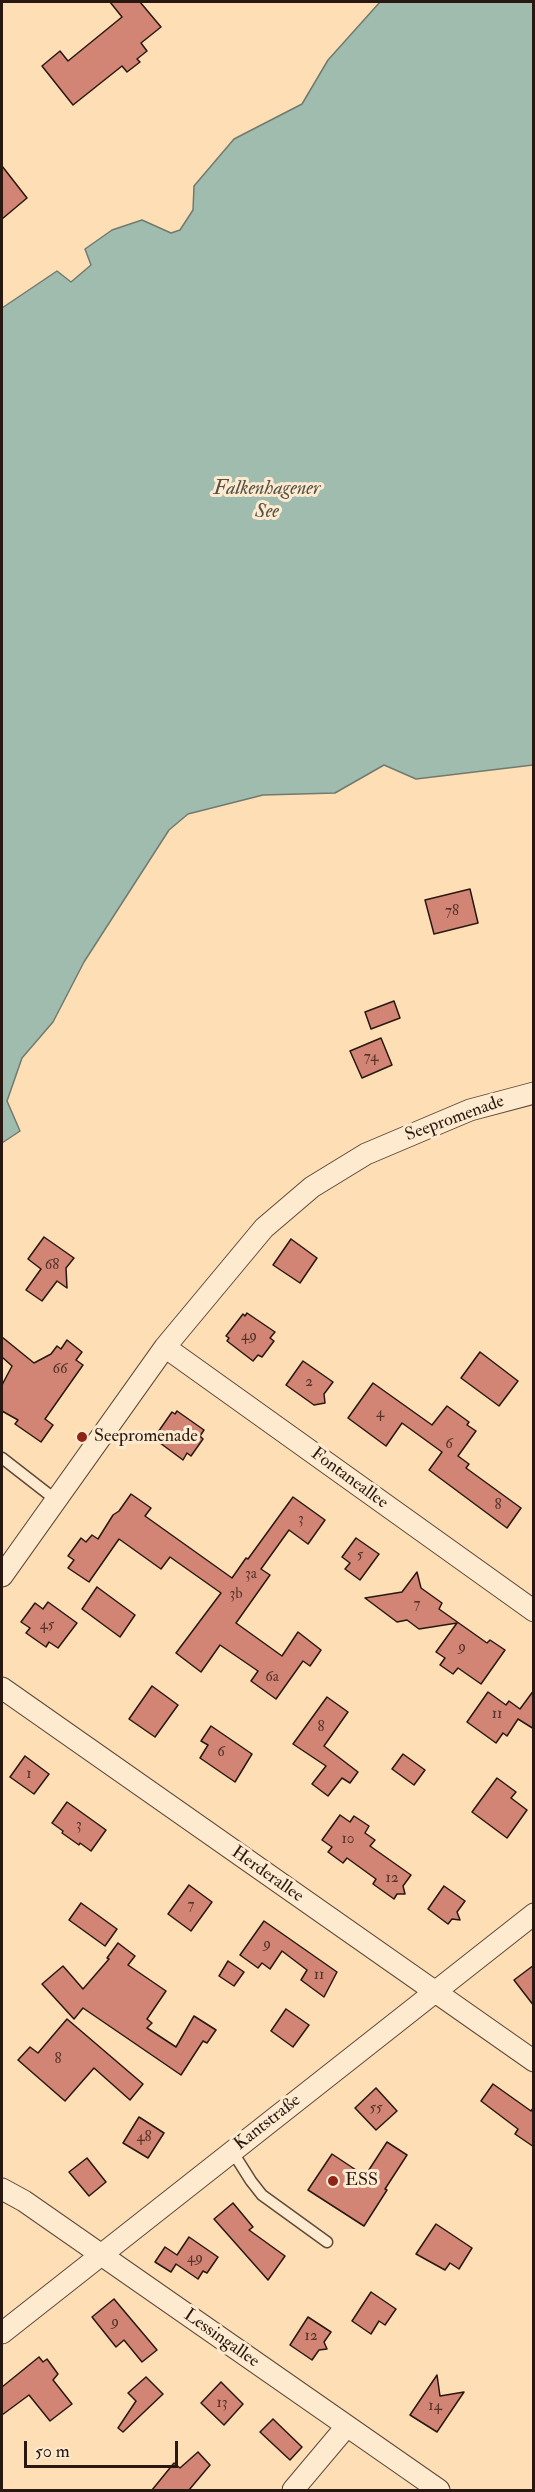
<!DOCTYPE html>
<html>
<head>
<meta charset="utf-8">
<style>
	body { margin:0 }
	#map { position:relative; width:535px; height:2492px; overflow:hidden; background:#fedfb5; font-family:"IM FELL Double Pica",serif }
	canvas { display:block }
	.frame { position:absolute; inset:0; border:3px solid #291811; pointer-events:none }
	.scale { position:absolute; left:24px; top:2441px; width:154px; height:27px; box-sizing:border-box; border:3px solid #291811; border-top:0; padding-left:8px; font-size:18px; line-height:21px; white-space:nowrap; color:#291811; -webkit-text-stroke:4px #feeacf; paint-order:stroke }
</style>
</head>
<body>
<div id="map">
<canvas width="535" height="2492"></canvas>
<div class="frame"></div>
<div class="scale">50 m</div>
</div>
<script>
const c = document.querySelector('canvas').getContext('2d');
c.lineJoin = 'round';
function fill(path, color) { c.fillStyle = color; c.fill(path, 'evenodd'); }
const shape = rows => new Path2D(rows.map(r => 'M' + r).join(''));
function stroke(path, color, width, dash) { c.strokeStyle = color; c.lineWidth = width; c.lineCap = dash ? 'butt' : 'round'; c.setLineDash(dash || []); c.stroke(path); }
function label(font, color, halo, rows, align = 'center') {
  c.font = font + ' "IM FELL Double Pica",serif'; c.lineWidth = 6; c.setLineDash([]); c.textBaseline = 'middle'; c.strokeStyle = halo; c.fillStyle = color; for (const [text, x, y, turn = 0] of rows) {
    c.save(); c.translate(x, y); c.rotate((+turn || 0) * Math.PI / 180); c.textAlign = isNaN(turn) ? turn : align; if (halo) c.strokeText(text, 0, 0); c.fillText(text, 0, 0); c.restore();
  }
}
const water = shape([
	[380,2,533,2,533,765,416,779,384,765,335,793,263,795,188,814,169,830,84,962,53,1022,22,1058,7,1101,20,1131,2,1143,2,308,57,271,71,282,91,265,85,249,112,230,142,220,171,233,180,230,193,210,194,186,234,139,302,104,328,60,380,2]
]);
fill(water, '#a0bcae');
stroke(water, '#707a6f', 1.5);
const building = shape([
	[110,2,140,2,161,27,141,43,147,51,137,59,140,62,127,72,122,66,73,105,42,66,60,51,68,61,122,17,110,2],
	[2,166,27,198,2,219,2,166],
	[470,889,478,923,434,934,425,900,470,889],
	[394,1001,400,1018,371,1029,365,1012,394,1001],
	[381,1038,392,1065,362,1078,350,1051,381,1038],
	[44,1237,74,1258,66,1268,67,1288,57,1281,42,1301,26,1290,41,1269,28,1259,44,1237],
	[291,1239,317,1258,300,1283,273,1265,291,1239],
	[247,1313,275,1332,270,1338,274,1341,262,1357,258,1355,253,1361,227,1341,229,1338,226,1336,243,1314,245,1316,247,1313],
	[2,1337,34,1363,51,1354,57,1346,61,1349,67,1340,82,1352,76,1360,83,1365,45,1419,53,1425,41,1442,15,1424,18,1420,2,1411,2,1385,12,1366,2,1357,2,1337],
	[480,1352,518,1381,499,1406,461,1378,480,1352],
	[303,1361,333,1382,324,1394,325,1403,314,1405,286,1385,303,1361],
	[373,1383,432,1425,447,1406,469,1422,467,1425,476,1431,458,1456,469,1464,466,1468,521,1508,507,1528,429,1470,442,1452,402,1423,386,1446,348,1418,373,1383],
	[177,1411,204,1430,200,1436,203,1439,191,1456,187,1453,183,1460,156,1440,158,1437,156,1435,172,1412,175,1414,177,1411],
	[131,1494,151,1508,145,1516,232,1578,246,1558,248,1559,293,1497,325,1520,308,1544,289,1530,261,1569,270,1575,236,1623,282,1656,298,1632,321,1650,310,1666,303,1661,276,1699,251,1681,258,1671,220,1645,201,1672,176,1653,221,1593,170,1557,161,1569,119,1539,89,1582,68,1568,74,1560,68,1556,81,1538,86,1542,92,1535,98,1539,113,1515,119,1511,131,1494],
	[356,1538,379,1554,360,1580,345,1569,350,1563,342,1557,356,1538],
	[417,1572,421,1588,442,1603,439,1609,487,1643,490,1640,505,1650,481,1684,458,1668,453,1674,440,1665,445,1658,436,1652,457,1623,419,1629,407,1620,397,1622,365,1598,402,1592,417,1572],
	[97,1587,135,1615,120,1637,82,1609,97,1587],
	[48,1602,77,1623,58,1648,49,1642,46,1647,26,1633,30,1628,21,1622,35,1603,43,1609,48,1602],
	[152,1686,178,1705,155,1737,129,1719,152,1686],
	[534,1690,534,1729,518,1719,507,1736,503,1733,496,1743,467,1722,488,1692,506,1705,509,1701,520,1709,534,1690],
	[327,1697,348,1712,324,1746,358,1772,350,1783,342,1778,328,1796,312,1784,326,1766,293,1744,327,1697],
	[211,1726,252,1754,235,1782,200,1758,208,1745,201,1741,211,1726],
	[403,1754,425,1770,414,1785,392,1769,403,1754],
	[25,1756,49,1774,34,1794,10,1777,25,1756],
	[497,1778,516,1792,511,1798,527,1810,507,1838,472,1812,497,1778],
	[67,1802,106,1830,91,1851,80,1843,79,1845,62,1833,63,1831,52,1823,67,1802],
	[340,1815,350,1822,354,1816,369,1826,365,1833,375,1840,370,1846,411,1875,403,1886,405,1894,397,1894,394,1899,373,1884,376,1879,347,1858,343,1863,328,1852,332,1847,322,1840,340,1815],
	[189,1885,212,1902,191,1931,168,1914,189,1885],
	[444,1886,465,1901,457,1912,460,1920,452,1919,448,1924,428,1909,444,1886],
	[81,1903,117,1929,105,1946,69,1920,81,1903],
	[264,1921,337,1972,324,1997,301,1980,307,1970,282,1951,270,1969,262,1963,258,1968,240,1955,264,1921],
	[118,1943,135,1956,128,1965,166,1991,147,2019,152,2023,147,2028,176,2047,194,2016,216,2030,207,2043,203,2041,181,2075,83,2008,74,2019,42,1984,63,1966,83,1989,109,1959,107,1958,118,1943],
	[228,1961,244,1972,234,1986,219,1976,228,1961],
	[534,1965,534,2006,514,1980,534,1965],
	[286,2009,309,2025,293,2047,271,2031,286,2009],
	[67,2019,143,2084,130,2100,94,2068,65,2101,18,2060,30,2047,38,2053,67,2019],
	[493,2084,531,2111,534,2107,534,2147,515,2134,518,2129,481,2101,493,2084],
	[376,2088,397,2111,376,2130,355,2108,376,2088],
	[139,2117,164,2133,148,2158,123,2143,139,2117],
	[387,2142,407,2155,385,2189,387,2190,364,2226,308,2190,332,2154,365,2176,387,2142],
	[87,2158,106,2182,89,2196,69,2172,87,2158],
	[233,2203,253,2227,249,2230,285,2256,268,2280,214,2219,233,2203],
	[436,2224,472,2248,459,2269,450,2263,445,2270,416,2254,436,2224],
	[189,2237,218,2257,207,2273,203,2271,198,2279,176,2264,171,2272,155,2262,165,2247,177,2255,189,2237],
	[371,2292,396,2309,385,2325,379,2321,371,2334,352,2321,371,2292],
	[114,2299,157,2350,142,2362,124,2340,116,2347,92,2317,114,2299],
	[308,2317,331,2332,324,2342,327,2349,319,2350,312,2360,290,2345,308,2317],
	[39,2357,43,2362,47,2359,58,2374,53,2380,72,2404,50,2421,29,2395,2,2415,2,2387,39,2357],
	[437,2375,440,2396,464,2392,437,2432,410,2415,437,2375],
	[146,2377,163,2394,123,2432,118,2428,136,2401,128,2393,146,2377],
	[221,2382,243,2404,224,2425,201,2403,221,2382],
	[273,2419,302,2447,290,2460,260,2432,273,2419],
	[198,2452,210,2465,189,2490,152,2490,174,2463,180,2468,198,2452]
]);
fill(building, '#d28575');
stroke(building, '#291811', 1.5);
const service = shape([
	[2,1458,56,1500],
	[232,2151,251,2181,262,2195,327,2242]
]);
const minor = shape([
	[165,1347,534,1611],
	[2,1576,165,1347,264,1228,312,1187,366,1154,470,1110,534,1093],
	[2,1688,534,2061],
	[2,2189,24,2201,439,2490],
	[2,2333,534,1914],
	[293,2490,346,2427]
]);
stroke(service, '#5e4a3a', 13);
stroke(minor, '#5e4a3a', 23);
stroke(service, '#feeacf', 10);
stroke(minor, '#feeacf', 21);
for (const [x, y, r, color] of [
	[82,1437,6,"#8f2418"],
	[333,2181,6,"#8f2418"]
]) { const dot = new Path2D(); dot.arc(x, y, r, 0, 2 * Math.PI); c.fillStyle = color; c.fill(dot); stroke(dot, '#feeacf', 2); }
label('15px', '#53332a', null, [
	["78",452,912],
	["74",371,1058],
	["68",52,1266],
	["49",249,1337],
	["66",60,1370],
	["2",309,1383],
	["4",380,1414],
	["6",449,1445],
	["8",498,1506],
	["3",301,1520],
	["5",360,1556],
	["3a",251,1575],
	["3b",236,1595],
	["7",417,1605],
	["45",47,1626],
	["9",462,1648],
	["6a",272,1678],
	["11",497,1715],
	["8",321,1728],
	["6",221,1753],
	["1",29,1775],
	["3",79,1826],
	["10",348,1840],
	["12",392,1879],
	["7",191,1906],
	["9",267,1945],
	["11",319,1976],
	["8",58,2060],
	["55",376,2109],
	["48",144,2138],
	["49",195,2259],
	["9",115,2323],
	["12",311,2337],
	["13",222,2404],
	["14",435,2407]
]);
label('18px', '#291811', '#feeacf', [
	["Seepromenade",455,1119,-20],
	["Fontaneallee",349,1479,36],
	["Herderallee",267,1875,35],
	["Kantstraße",268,2123,-38],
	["Lessingallee",221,2339,35]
]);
label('18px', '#291811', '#feeacf', [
	["Seepromenade",94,1437],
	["ESS",345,2181]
], 'left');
label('italic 20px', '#535148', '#feeacf', [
	["Falkenhagener",267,490],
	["See",267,513]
]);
</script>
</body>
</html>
